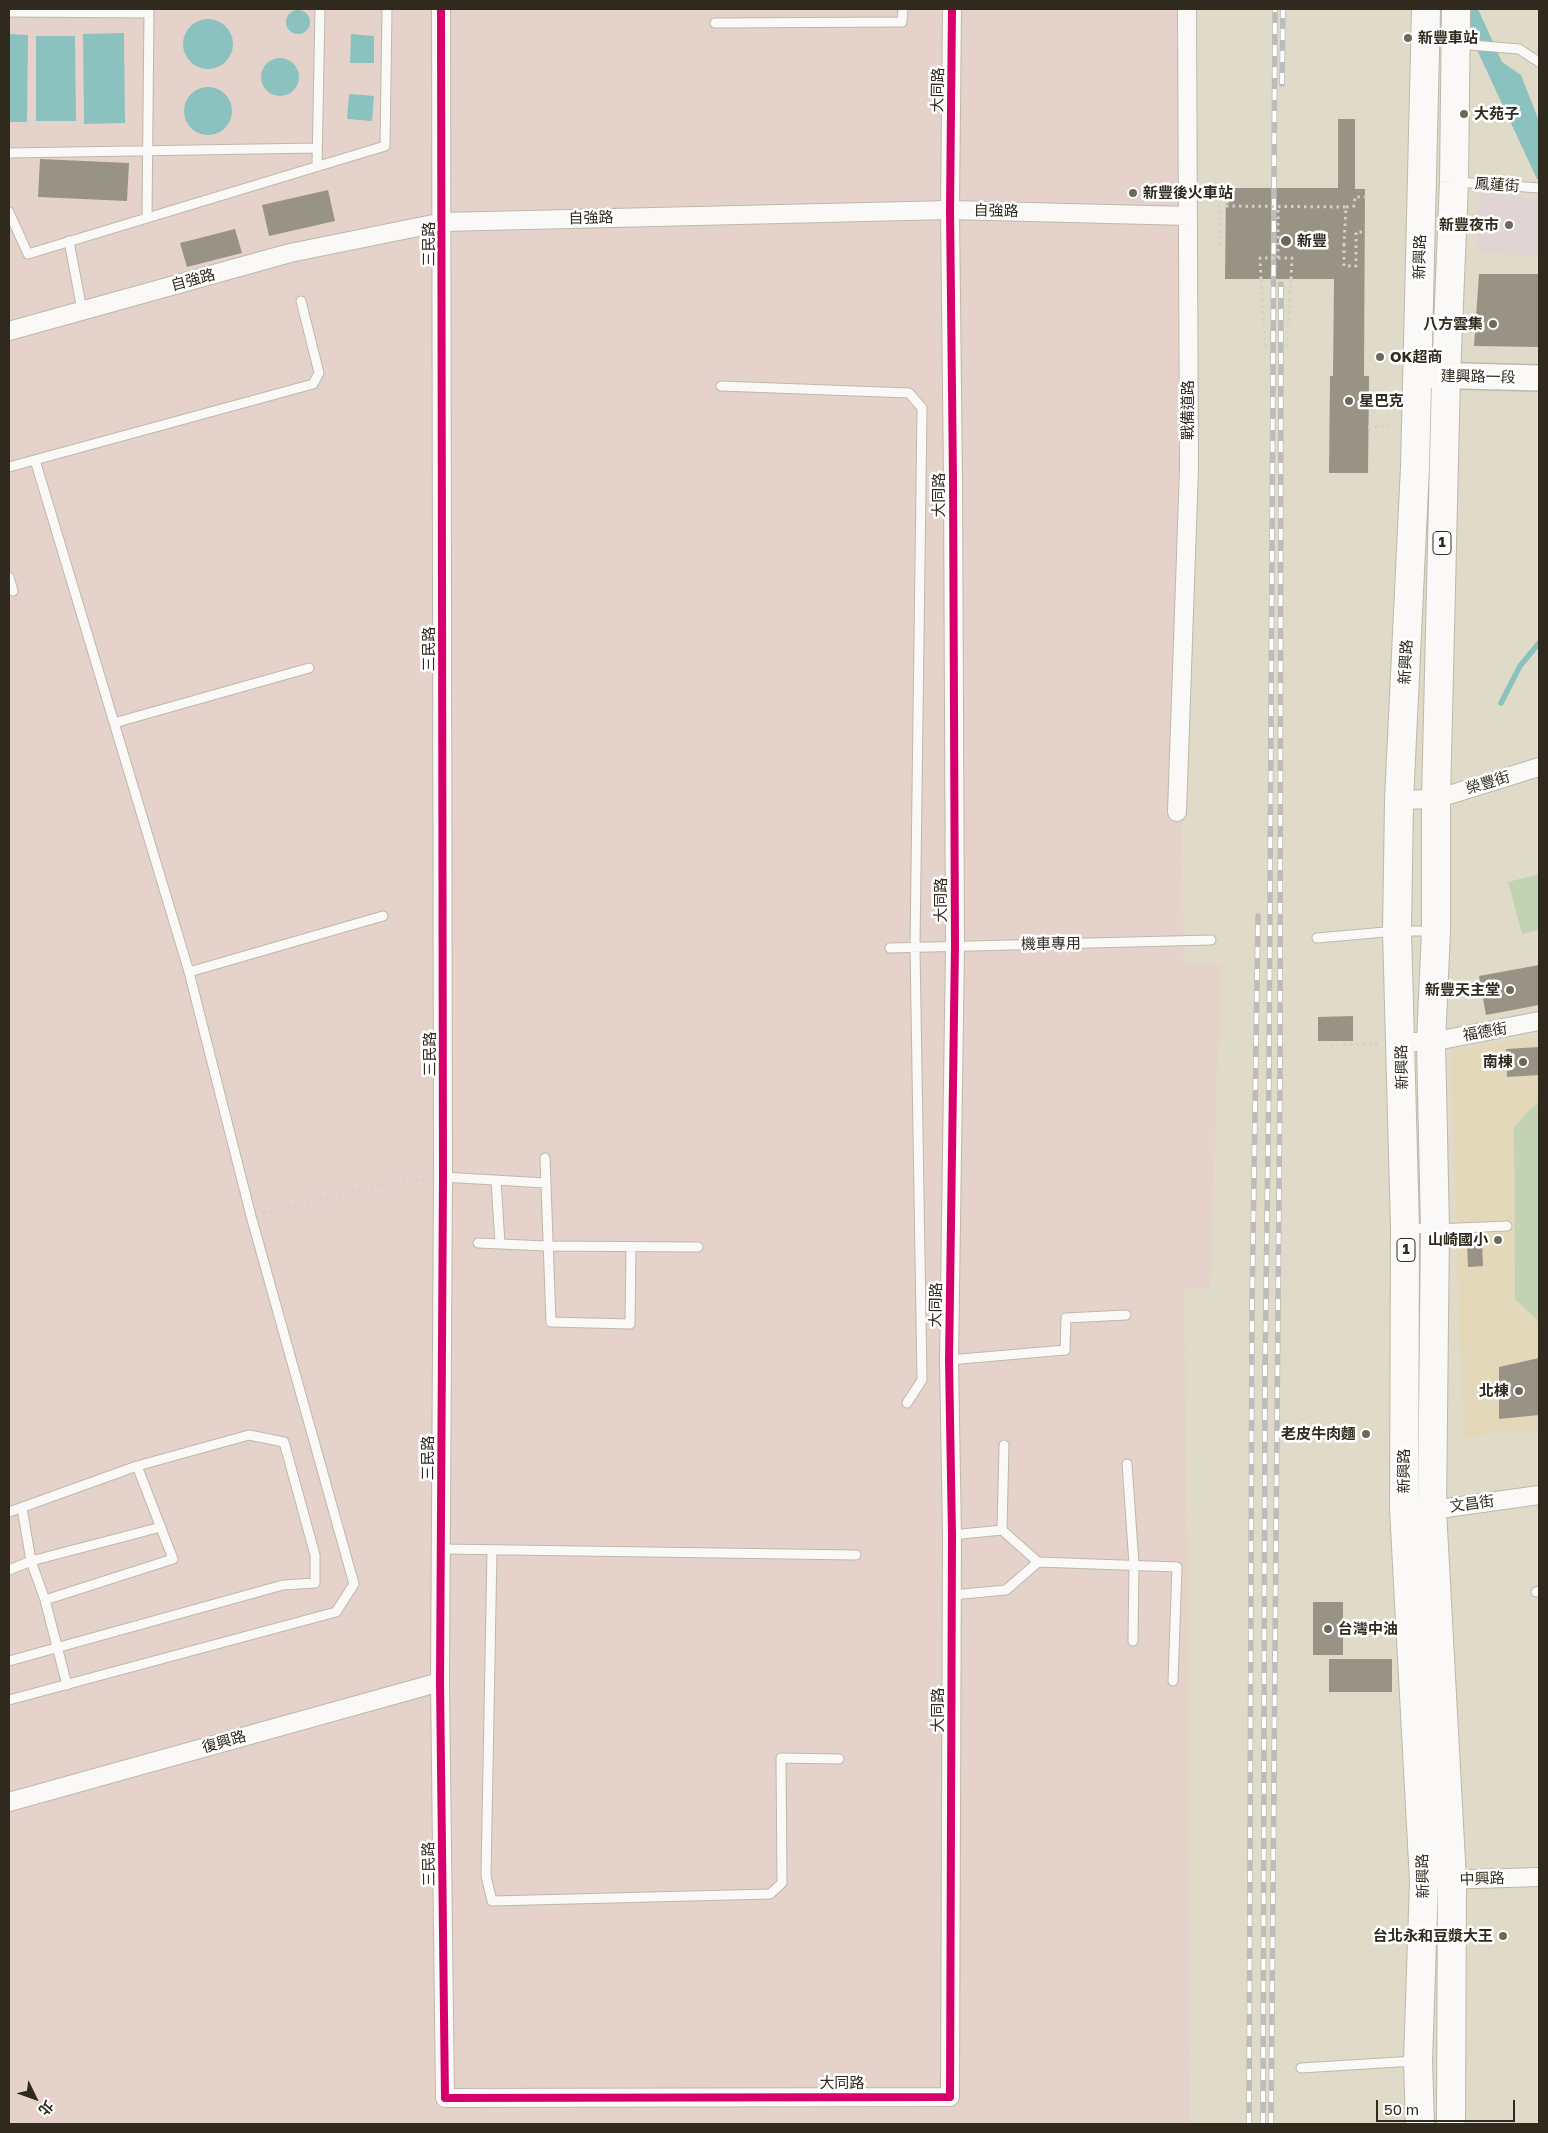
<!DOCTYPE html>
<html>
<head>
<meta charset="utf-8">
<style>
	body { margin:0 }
	#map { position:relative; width:1548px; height:2133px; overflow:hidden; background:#e0dac8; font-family:"Golos Text","Noto Sans TC",sans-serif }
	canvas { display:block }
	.frame { position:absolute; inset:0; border:10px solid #2f2a1d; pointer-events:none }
	.north { position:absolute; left:10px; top:2073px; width:50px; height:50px; -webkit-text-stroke:4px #fff; paint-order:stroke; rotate:132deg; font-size:14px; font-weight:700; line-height:20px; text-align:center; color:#2f2a1d }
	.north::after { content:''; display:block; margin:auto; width:18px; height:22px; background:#2f2a1d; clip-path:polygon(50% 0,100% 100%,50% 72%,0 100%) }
	.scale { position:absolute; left:1376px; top:2100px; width:139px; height:22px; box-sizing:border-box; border:2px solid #2f2a1d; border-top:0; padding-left:6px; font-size:15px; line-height:18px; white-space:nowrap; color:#2f2a1d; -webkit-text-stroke:4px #fff; paint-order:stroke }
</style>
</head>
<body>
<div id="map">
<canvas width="1548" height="2133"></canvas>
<div class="frame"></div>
<div class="north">北</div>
<div class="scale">50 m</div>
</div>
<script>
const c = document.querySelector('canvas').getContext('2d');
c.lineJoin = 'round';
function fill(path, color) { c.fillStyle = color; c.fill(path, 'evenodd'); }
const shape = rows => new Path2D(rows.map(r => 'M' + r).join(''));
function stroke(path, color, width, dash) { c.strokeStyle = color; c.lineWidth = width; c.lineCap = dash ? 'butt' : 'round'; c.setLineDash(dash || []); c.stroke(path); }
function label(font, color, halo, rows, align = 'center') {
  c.font = font + ' "Golos Text","Noto Sans TC",sans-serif'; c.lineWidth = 5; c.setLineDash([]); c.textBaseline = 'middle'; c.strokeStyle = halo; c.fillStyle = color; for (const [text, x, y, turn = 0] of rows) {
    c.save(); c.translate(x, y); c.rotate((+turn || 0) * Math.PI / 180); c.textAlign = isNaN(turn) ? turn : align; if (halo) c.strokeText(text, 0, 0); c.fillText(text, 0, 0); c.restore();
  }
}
fill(shape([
	[1481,194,1539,198,1539,255,1477,252]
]), '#e1d4d4');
fill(shape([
	[9,9,1177,9,1183,964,1221,964,1210,1289,1185,1289,1190,2124,9,2124]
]), '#e5d3cb');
fill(shape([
	[1539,1036,1539,1430,1463,1437,1451,1051]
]), '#e4d8ba');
fill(shape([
	[1539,874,1539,930,1522,934,1508,882],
	[1539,1103,1539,1322,1515,1299,1514,1127,1531,1108]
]), '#c4d2b4');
fill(shape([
	[1447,9,1478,9,1502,62,1521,75,1539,121,1539,179,1537,179,1471,37],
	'286 22a12 12 0 1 1 24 0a12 12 0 1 1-24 0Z',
	'183 44a25 25 0 1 1 50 0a25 25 0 1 1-50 0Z',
	[124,33,125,123,84,124,83,34],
	[9,34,28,35,27,122,9,122],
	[351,34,374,36,374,63,350,63],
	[36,36,75,36,76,121,36,121],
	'261 77a19 19 0 1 1 38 0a19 19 0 1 1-38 0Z',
	'184 111a24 24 0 1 1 48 0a24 24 0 1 1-48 0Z',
	[349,94,374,96,372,121,347,119]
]), '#8bc1bf');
stroke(shape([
	[1501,703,1520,666,1539,643]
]), '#8bc1bf', 5.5);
fill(shape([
	[1338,119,1355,119,1355,189,1365,189,1364,376,1369,376,1368,473,1329,473,1330,376,1333,376,1334,279,1225,279,1226,188,1338,188],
	[40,159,129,163,127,201,38,197],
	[328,190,335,221,269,236,262,205],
	[235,229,242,253,187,267,180,243],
	[1479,274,1539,274,1539,347,1474,346],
	[1539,965,1539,1005,1486,1015,1479,976],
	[1353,1016,1353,1041,1318,1041,1318,1017],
	[1539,1047,1539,1075,1507,1077,1506,1049],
	[1482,1241,1483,1266,1468,1267,1467,1242],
	[1539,1358,1539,1415,1499,1419,1499,1367],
	[1313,1602,1343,1602,1343,1655,1313,1655],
	[1329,1659,1392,1659,1392,1692,1329,1692]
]), '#989385');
const lane = shape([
	[9,12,149,13],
	[715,23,902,22,903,9],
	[1459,44,1519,49,1539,62],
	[9,153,317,148],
	[317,166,320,9],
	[1457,182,1539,188],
	[9,212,28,254,385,146,387,9],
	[147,218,149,9],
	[69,241,82,310],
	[721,386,909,393,922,408,915,947,922,1380,907,1403],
	[9,467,313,384,319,373,301,301],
	[9,577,13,591],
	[114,723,309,668],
	[1317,938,1397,931,1434,931],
	[890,948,1211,940],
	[189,972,383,916],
	[545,1158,551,1322,630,1324,631,1247],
	[443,1177,545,1183],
	[496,1180,500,1244],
	[1408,1228,1435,1229,1507,1226],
	[478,1243,546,1246,698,1247],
	[949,1360,1065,1350,1066,1318,1126,1315],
	[1127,1464,1134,1564,1133,1641],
	[22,1508,31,1561,45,1600,67,1685],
	[9,1512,137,1466,249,1435,284,1442,315,1555,315,1583,283,1585,9,1661],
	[1002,1530,1004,1445],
	[952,1535,1002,1530,1038,1562,1177,1567,1173,1681],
	[442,1549,856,1555],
	[492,1550,486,1876,492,1901,770,1894,782,1883,781,1758,839,1759],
	[9,1570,31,1561,161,1527],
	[1536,1592,1539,1591],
	[952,1595,1006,1590,1038,1562],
	[45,1600,173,1559,137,1466],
	[9,1700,336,1612,354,1584,251,1216,189,972,35,460],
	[1301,2068,1415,2061]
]);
const street = shape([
	[441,9,443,1177,440,1682,445,2098,950,2097,952,1535,949,1360,955,946,953,480,950,210,952,9],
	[9,331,290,253,443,222,950,210,1188,216],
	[1399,800,1436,799,1539,767],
	[1177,812,1189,469,1187,9],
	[1401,1042,1431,1042,1539,1021],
	[1422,1510,1432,1510,1539,1495],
	[9,1802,440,1682],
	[1442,1880,1539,1877]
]);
const secondary = shape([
	[1425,375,1539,378]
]);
const primary = shape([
	[1420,2124,1418,2061,1424,1881,1404,1509,1405,1228,1397,931,1399,800,1415,467,1426,9],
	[1451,2124,1452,1880,1432,1510,1435,1229,1431,1042,1436,931,1436,799,1446,376,1454,182,1456,9]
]);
stroke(lane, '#bdb8aa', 11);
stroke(street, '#bdb8aa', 20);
stroke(secondary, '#bdb8aa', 28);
stroke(primary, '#bdb8aa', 30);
stroke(shape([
	[1206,197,1228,197,1227,206],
	[1346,207,1354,206,1355,197,1367,197],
	[1344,244,1344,266,1356,266,1356,232,1367,232],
	[1220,246,1219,206,1226,206],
	[1278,258,1278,206],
	[1261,279,1265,347],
	[1287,346,1291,279],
	[1368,427,1395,426],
	[1330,1046,1378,1043],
	[1500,1046,1501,1053],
	[263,1213,373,1186,425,1179]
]), '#d3d2cc', 3, [2.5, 4]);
stroke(lane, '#faf9f7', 9);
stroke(street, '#faf9f7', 18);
stroke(secondary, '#faf9f7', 25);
stroke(primary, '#faf9f7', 28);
const rail = shape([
	[1282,84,1283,9],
	[1249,2124,1252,1304,1258,916],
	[1263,2124,1265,1370,1269,1072,1275,9],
	[1271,2124,1280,1074,1281,284]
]);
stroke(rail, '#bebcb8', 5.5);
stroke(rail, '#fff', 4, [11]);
stroke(shape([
	[1226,206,1346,207,1344,244],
	[1261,279,1260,258,1292,258,1291,279]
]), '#d3d2cc', 3, [2.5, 4]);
stroke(shape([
	[441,9,443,1177,440,1682,445,2098,950,2097,952,1535,949,1360,955,946,953,480,950,210,952,9]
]), '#d6006c', 8);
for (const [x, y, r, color] of [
	[1408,38,5,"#6d6859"],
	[1464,114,5,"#6d6859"],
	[1133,193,5,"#6d6859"],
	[1509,225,5,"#6d6859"],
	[1286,241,6,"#6d6859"],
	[1493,324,5,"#6d6859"],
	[1380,357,5,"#6d6859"],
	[1349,401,5,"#6d6859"],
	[1510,990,5,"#6d6859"],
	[1523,1062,5,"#6d6859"],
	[1498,1240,5,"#6d6859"],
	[1519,1391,5,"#6d6859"],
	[1366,1434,5,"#6d6859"],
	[1328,1629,5,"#6d6859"],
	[1503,1936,5,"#6d6859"]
]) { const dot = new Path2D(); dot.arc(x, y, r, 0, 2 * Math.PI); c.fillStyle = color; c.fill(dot); stroke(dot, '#fff', 2); }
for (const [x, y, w] of [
	[1442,543,18],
	[1406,1250,18]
]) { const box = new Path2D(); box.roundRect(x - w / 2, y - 11.5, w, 23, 4); c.fillStyle = '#fff'; c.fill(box); stroke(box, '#2f2a1d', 1); }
label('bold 14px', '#2f2a1d', null, [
	["1",1442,543],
	["1",1406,1250]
]);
label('bold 15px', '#2f2a1d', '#fff', [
	["新豐車站",1418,38,"left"],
	["大苑子",1474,114,"left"],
	["新豐後火車站",1143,193,"left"],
	["新豐夜市",1499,225],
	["新豐",1297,241,"left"],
	["八方雲集",1483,324],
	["OK超商",1390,357,"left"],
	["星巴克",1359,401,"left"],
	["新豐天主堂",1500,990],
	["南棟",1513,1062],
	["山崎國小",1488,1240],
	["北棟",1509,1391],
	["老皮牛肉麵",1356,1434],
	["台灣中油",1338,1629,"left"],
	["台北永和豆漿大王",1493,1936]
], 'right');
label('15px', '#2f2a1d', '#fff', [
	["大同路",938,90,-89],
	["鳳蓮街",1497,185,4],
	["自強路",996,211,1],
	["自強路",591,218,-1],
	["三民路",429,244,-90],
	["新興路",1420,257,-89],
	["自強路",193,280,-15],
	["建興路一段",1478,377,1],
	["戰備道路",1188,410,-90],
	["大同路",939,495,-90],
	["三民路",429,649,-90],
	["新興路",1406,662,-87],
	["榮豐街",1488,783,-17],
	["大同路",941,900,-90],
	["機車專用",1051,944,-1],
	["福德街",1485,1032,-10],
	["三民路",430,1054,-90],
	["新興路",1402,1067,-91],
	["大同路",936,1305,-89],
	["三民路",428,1458,-90],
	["新興路",1404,1471,-90],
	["文昌街",1472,1504,-8],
	["大同路",938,1710,-90],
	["復興路",224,1742,-16],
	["三民路",429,1864,-91],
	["新興路",1423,1876,-91],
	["中興路",1482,1879,-2],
	["大同路",842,2083]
]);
</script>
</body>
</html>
